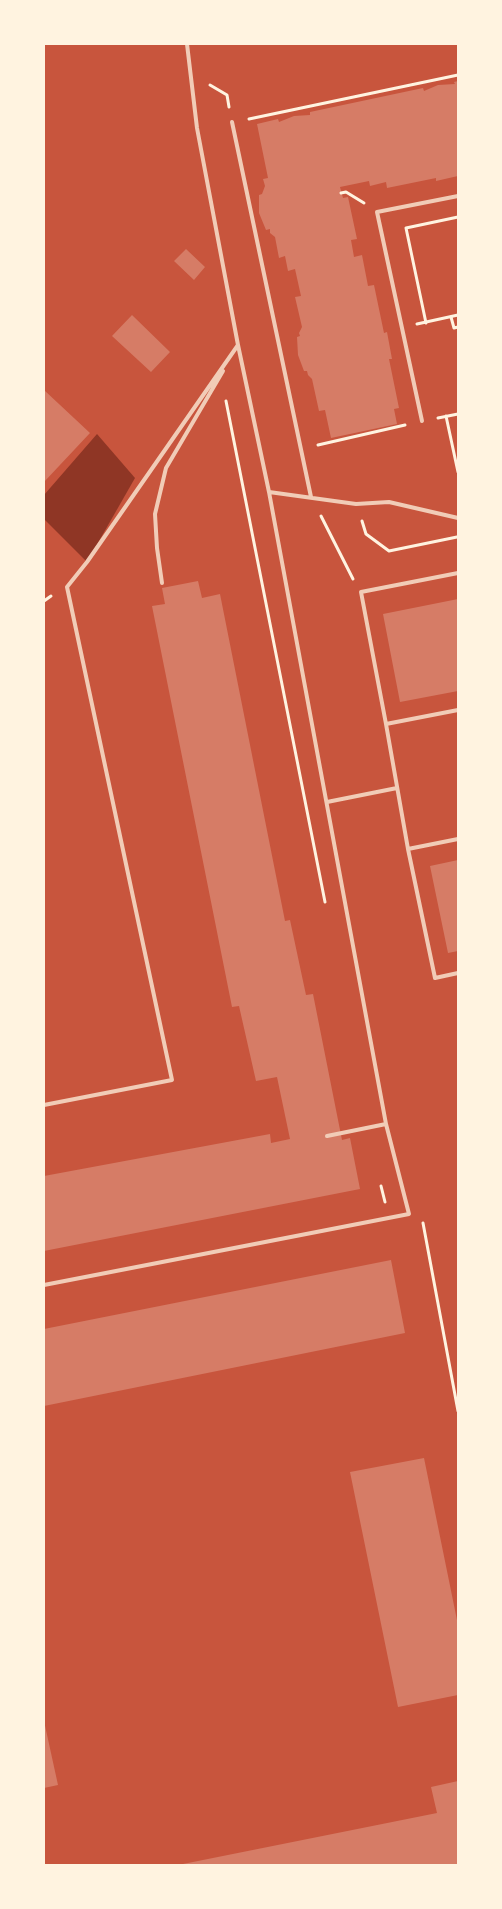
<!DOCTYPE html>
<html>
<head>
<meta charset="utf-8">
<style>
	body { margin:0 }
	#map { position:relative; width:502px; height:1909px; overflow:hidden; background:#c8553d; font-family:Overpass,sans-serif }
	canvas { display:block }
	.frame { position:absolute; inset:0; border:45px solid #fff3e0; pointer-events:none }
</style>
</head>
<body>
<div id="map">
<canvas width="502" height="1909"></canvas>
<div class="frame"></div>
</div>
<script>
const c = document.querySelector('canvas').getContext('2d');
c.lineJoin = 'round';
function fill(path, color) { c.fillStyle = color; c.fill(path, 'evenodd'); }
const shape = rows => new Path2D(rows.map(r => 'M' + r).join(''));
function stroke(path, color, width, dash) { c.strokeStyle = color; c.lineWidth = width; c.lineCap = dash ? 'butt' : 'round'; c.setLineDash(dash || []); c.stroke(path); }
fill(shape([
	[97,434,135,478,87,562,44,519,44,495]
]), '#8f3625');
fill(shape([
	[458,81,458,176,436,181,436,178,387,188,386,182,370,186,369,181,340,187,343,198,348,197,357,239,351,240,354,257,362,255,368,286,374,285,384,333,387,332,392,359,389,359,399,408,394,409,397,424,331,438,325,410,319,411,312,379,308,375,307,371,304,371,298,355,297,337,300,336,299,333,302,327,295,297,301,296,295,269,288,271,285,256,279,258,275,237,270,233,270,229,266,230,259,213,259,195,262,194,265,186,263,179,268,178,257,124,278,119,279,122,294,116,310,115,310,112,423,88,424,91,438,85,455,84,454,82],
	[186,249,205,267,194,280,174,261],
	[132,315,170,352,151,372,112,336],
	[44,390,90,433,44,482],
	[198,581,202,598,220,594,285,921,290,920,306,995,313,994,342,1140,350,1138,360,1189,44,1251,44,1176,270,1134,271,1143,290,1139,277,1077,256,1081,239,1006,232,1007,152,606,165,604,162,588],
	[458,599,458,691,400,702,383,614],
	[458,860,458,951,448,953,430,866],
	[391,1260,405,1333,44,1406,44,1329],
	[424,1458,458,1625,458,1695,398,1707,350,1472],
	[44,1721,58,1785,44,1788],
	[458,1781,458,1865,178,1865,437,1813,431,1787]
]), '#d67c66');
stroke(shape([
	[210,85,227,95,229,107],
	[249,119,458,75],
	[341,193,346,192,364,203],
	[451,317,454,328,458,327],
	[426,323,406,228,458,217],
	[417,324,458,315],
	[226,401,325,902],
	[446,416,458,472],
	[438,418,458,414],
	[318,445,405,425],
	[321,516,353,579],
	[362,521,366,534,389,551,457,537],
	[44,601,51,596],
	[381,1186,385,1202],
	[423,1223,458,1411]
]), '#fff3e0', 3);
stroke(shape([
	[232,122,311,497],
	[422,421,377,212,458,196],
	[269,492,356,504,389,502,458,518],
	[458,573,361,592,386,724,458,710],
	[162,583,157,548,155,514,166,468,223,371],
	[386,724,408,849],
	[327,802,397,788],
	[458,839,408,849,435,978,458,973],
	[44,1105,172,1080,67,587,87,562,238,345],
	[327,1136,386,1124],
	[44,1285,409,1214,386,1124,269,492,238,345,197,128,187,44]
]), '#f1ccb7', 4);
</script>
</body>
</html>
